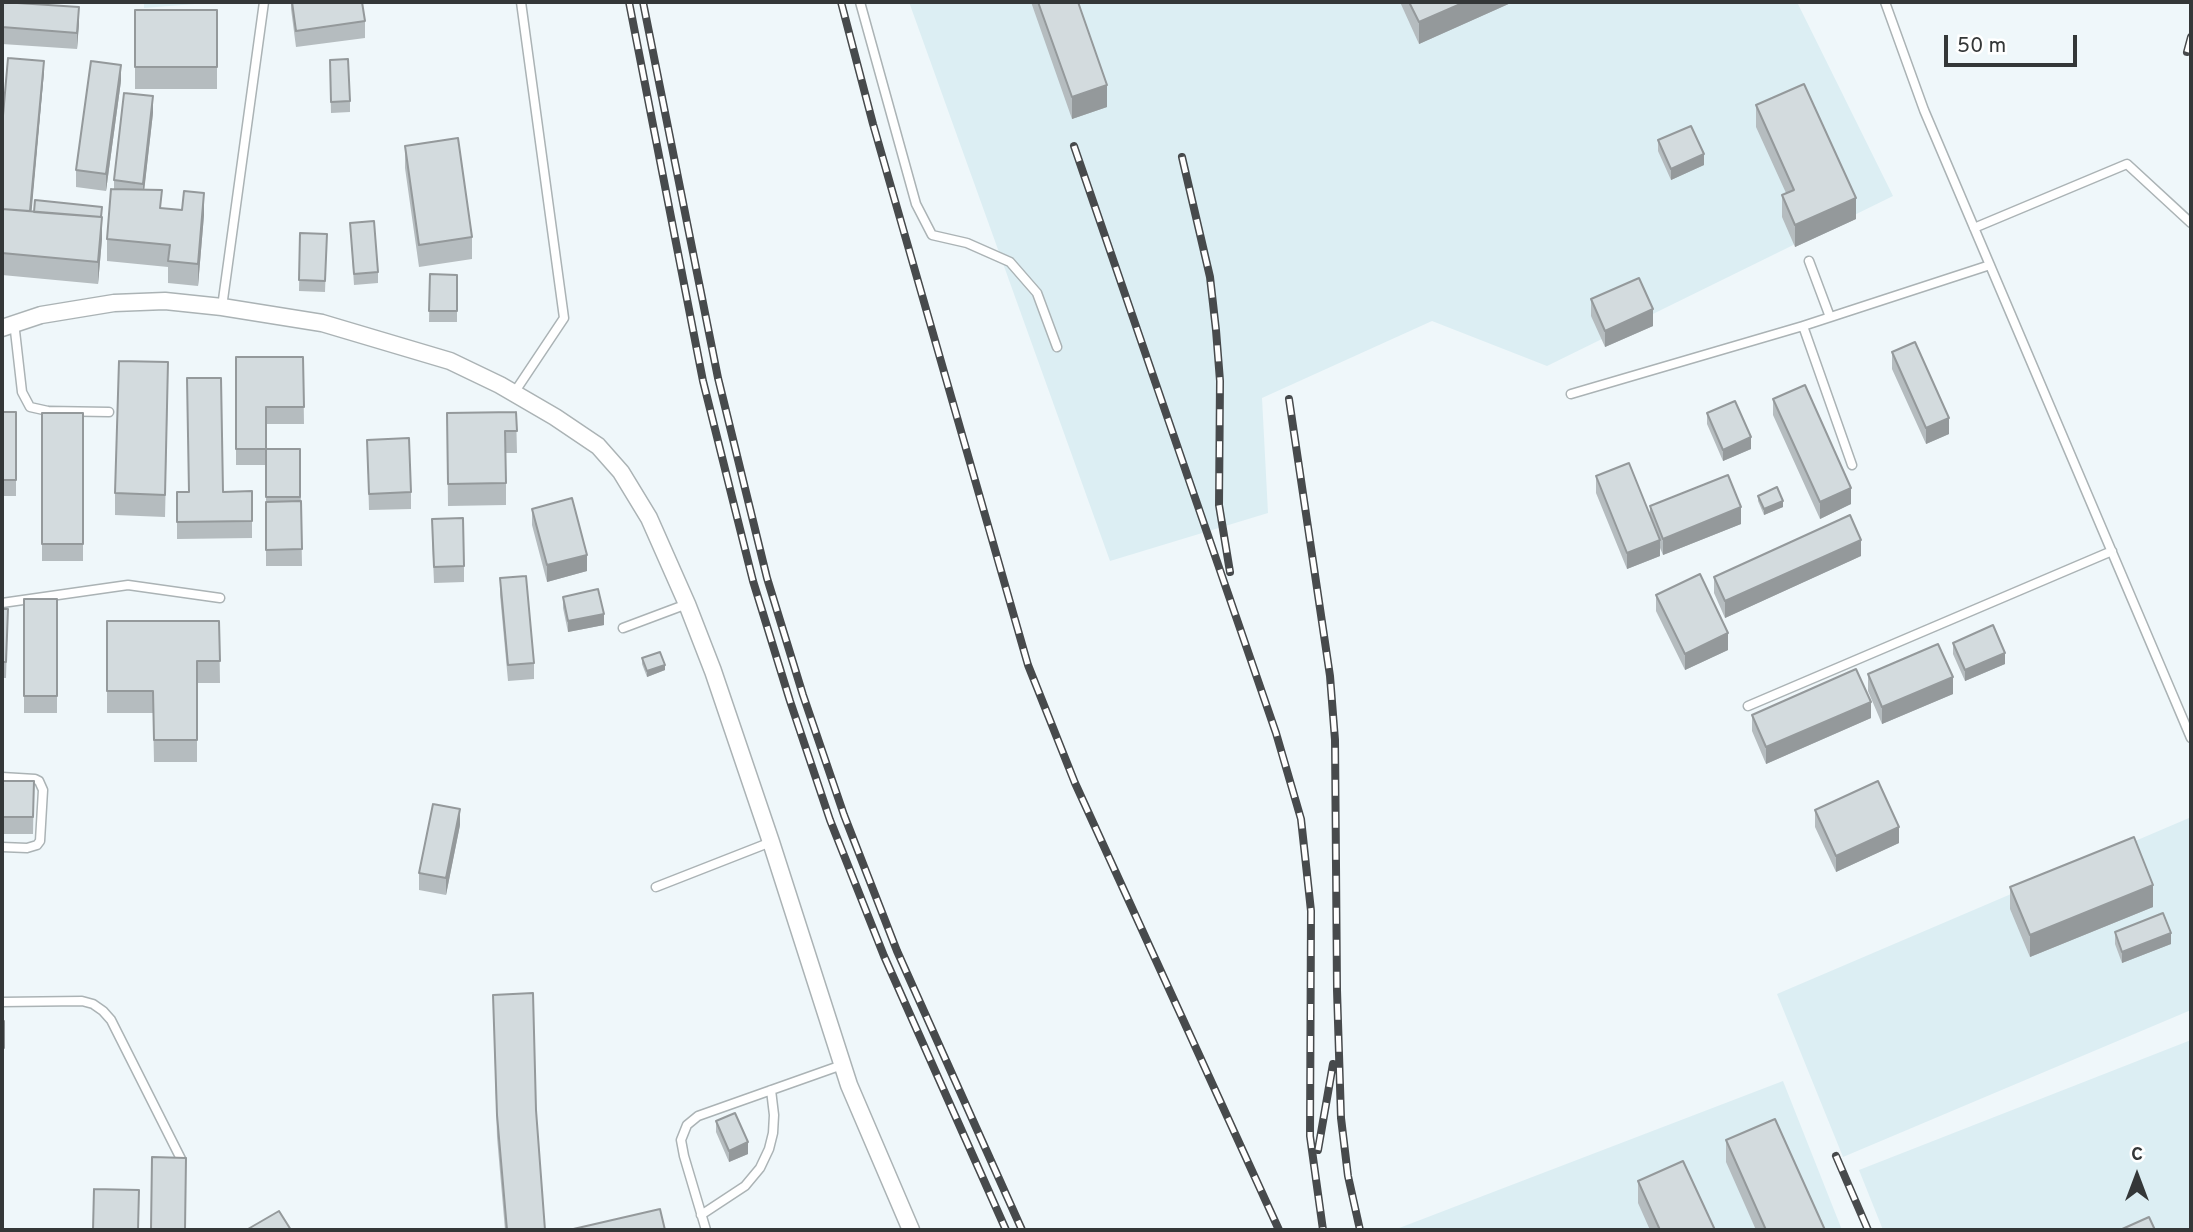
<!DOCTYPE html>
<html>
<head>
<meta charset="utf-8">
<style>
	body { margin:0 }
	#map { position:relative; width:2193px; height:1232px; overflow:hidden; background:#eff7fa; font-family:Overpass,sans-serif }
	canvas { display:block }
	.frame { position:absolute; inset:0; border:4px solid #343738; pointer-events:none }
	.north { position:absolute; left:2102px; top:1141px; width:70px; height:70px; -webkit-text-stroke:5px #fff; paint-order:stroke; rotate:0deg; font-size:19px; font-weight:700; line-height:28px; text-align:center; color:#343738 }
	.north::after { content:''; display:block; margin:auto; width:24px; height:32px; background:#343738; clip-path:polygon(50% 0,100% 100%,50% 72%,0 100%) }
	.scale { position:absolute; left:1944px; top:35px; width:133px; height:32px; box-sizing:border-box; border:4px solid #343738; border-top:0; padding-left:9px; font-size:21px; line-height:24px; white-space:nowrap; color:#343738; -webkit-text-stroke:5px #fff; paint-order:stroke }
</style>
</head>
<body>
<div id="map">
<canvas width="2193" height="1232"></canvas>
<div class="frame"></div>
<div class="north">С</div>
<div class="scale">50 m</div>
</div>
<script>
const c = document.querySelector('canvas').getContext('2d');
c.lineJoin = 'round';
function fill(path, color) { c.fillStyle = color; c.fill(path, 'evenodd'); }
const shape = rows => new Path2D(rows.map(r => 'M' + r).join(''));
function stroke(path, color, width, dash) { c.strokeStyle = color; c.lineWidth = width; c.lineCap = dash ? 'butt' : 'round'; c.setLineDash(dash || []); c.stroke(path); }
fill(shape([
	[144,2,220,2,144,8],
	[909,2,1797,2,1893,196,1547,366,1432,321,1262,398,1268,513,1110,561],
	[2189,818,2191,829,2191,1010,1843,1157,1777,994],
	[2191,1040,2191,1230,1883,1230,1859,1170],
	[1783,1081,1842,1230,1394,1230]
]), '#dceef3');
const service = shape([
	[860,2,916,204,932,235,967,243,1010,262,1037,293,1057,347],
	[1885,2,1924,110,2191,738],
	[1974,228,2127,164,2191,223],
	[1809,261,1830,317],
	[222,307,264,2],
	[14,322,22,392,30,407,48,411,109,412],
	[514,393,564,318,521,2],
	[1571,394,1803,326],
	[1852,465,1803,326,1990,265],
	[2,603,128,585,220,598],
	[623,628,687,604],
	[1748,706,2112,551],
	[2,777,35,779,39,781,43,790,40,841,37,845,27,848,2,847],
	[656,887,771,842],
	[2,1002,82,1001,93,1004,103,1011,111,1020,181,1159],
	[701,1215,745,1186,760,1168,769,1149,773,1133,774,1115,771,1090],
	[706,1230,684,1156,681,1140,687,1125,698,1116,842,1065]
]);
const minor = shape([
	[2,328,41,315,114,303,165,301,222,307,322,323,450,361,500,385,555,417,598,446,621,472,649,518,687,604,713,671,771,842,849,1085,911,1230]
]);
stroke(service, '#abb3b5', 11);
stroke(minor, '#abb3b5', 19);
stroke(service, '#fff', 8);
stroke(minor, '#fff', 16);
const rail = shape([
	[629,2,703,381,753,581,790,701,830,820,884,956,1006,1230],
	[643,2,718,378,767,578,803,695,844,815,897,951,1022,1230],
	[841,2,873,124,1028,665,1075,783,1279,1230],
	[2187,52,2191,37],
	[1074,146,1276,733,1301,819,1311,911,1310,1136,1323,1230],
	[1182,157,1210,277,1216,330,1220,381,1219,505,1230,572],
	[1289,399,1330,676,1335,740,1337,990,1341,1118,1348,1176,1360,1230],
	[1318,1150,1333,1064],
	[1836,1156,1868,1230]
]);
stroke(rail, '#474a4c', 8);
stroke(rail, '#fff', 5, [16]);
fill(shape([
	[2,2,79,23,77,49,2,44],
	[291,2,362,2,365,21,365,38,296,47,291,9],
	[1031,2,1078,2,1107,107,1072,119],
	[1400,2,1513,2,1419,44],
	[135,10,217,10,217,89,135,89],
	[330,71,350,101,350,112,331,113],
	[44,72,31,211,102,207,102,239,98,284,2,275,2,127],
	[121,81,106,191,76,187,76,170],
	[1756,105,1856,219,1795,247,1782,217,1782,195,1786,193,1756,127],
	[153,113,144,190,162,208,204,215,198,286,168,283,168,267,107,261,107,239,114,189,114,180],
	[1658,140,1704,165,1671,180,1658,151],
	[405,146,472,237,472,259,419,267,405,168],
	[350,223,378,272,378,283,354,285],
	[300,233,327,234,325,292,299,291],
	[430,274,457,275,457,322,429,322],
	[1591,299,1653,326,1605,347,1591,316],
	[1892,352,1949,434,1926,444,1892,369],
	[236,357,303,357,304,424,266,424,266,449,300,449,302,566,266,566,266,465,236,465],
	[168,384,165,517,115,515,115,493],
	[1773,399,1851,504,1820,519,1773,415],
	[2,412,16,412,16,496,2,496],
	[516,412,517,453,506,453,506,505,448,506,447,413],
	[42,413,83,413,83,561,42,561],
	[1707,413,1751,449,1723,461,1707,424],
	[367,440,411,492,411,509,369,510],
	[1596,476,1650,515,1650,506,1741,524,1663,555,1660,548,1660,556,1627,569,1596,493],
	[252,491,252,538,177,539,177,492],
	[1758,496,1783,507,1764,515,1758,501],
	[532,509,587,571,547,582,532,525],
	[432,535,464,566,464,582,434,583],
	[1861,556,1725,618,1714,593,1714,577],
	[500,578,534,663,534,679,508,681,500,595],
	[1656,595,1728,650,1685,670,1656,611],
	[563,597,604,625,568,632,563,608],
	[24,599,57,599,57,713,24,713],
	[2,609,8,609,6,678,2,678],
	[107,621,219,621,220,683,197,683,197,762,154,762,153,713,107,713],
	[1953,643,2005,664,1965,681,1953,654],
	[642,658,665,670,647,677,642,664],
	[1868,674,1953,694,1882,724,1868,691],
	[1752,715,1871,718,1766,764,1752,731],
	[2,781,34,781,33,834,2,834],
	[1815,810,1899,843,1836,872,1815,827],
	[460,825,446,895,419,890,419,873],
	[2010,887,2153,907,2030,957,2010,909],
	[2115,932,2171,944,2122,963,2115,944],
	[493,995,536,1110,545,1230,505,1230,497,1137],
	[2,1021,4,1021,4,1059,2,1059],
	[716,1121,748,1154,729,1162,716,1132],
	[1726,1140,1825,1230,1756,1230,1726,1162],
	[1638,1181,1715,1230,1650,1230,1638,1203]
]), '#b5bcbf');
fill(shape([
	[1465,2,1513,2,1419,44,1419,22],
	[79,7,79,23,77,49,77,33],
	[44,61,44,72,30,229,30,217],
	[121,65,121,81,106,191,106,174],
	[1107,85,1107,107,1072,119,1072,97],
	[153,96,153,113,143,201,143,184],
	[1704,154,1704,165,1671,180,1671,169],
	[204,193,204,215,198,286,198,264],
	[1856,198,1856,219,1795,247,1795,225],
	[102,217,102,239,98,284,98,262],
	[1653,309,1653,326,1605,347,1605,331],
	[1949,418,1949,434,1926,444,1926,428],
	[1751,437,1751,449,1723,461,1723,450],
	[1851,488,1851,504,1820,519,1820,502],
	[1783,501,1783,507,1764,515,1764,509],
	[1741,507,1741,524,1663,555,1663,539],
	[1660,540,1660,556,1627,569,1627,553],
	[1861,540,1861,556,1725,618,1725,601],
	[587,555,587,571,547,582,547,565],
	[604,614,604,625,568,632,568,621],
	[1728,633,1728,650,1685,670,1685,654],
	[2005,653,2005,664,1965,681,1965,670],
	[665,665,665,670,647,677,647,671],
	[1953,677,1953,694,1882,724,1882,707],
	[1871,702,1871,718,1766,764,1766,747],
	[460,809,460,825,446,895,446,878],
	[1899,827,1899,843,1836,872,1836,856],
	[2153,885,2153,907,2030,957,2030,935],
	[2171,933,2171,944,2122,963,2122,952],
	[748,1142,748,1154,729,1162,729,1151]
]), '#94999b');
const building = shape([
	[2,2,79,7,77,33,2,27,2,2],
	[292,2,362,2,365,21,296,31,292,2],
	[1038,2,1078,2,1107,85,1072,97,1038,2],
	[1409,2,1465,2,1419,22,1409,2],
	[135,10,217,10,217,67,135,67,135,10],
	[8,58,44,61,30,211,2,209,2,127,8,58],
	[348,59,350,101,331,102,330,60,348,59],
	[91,61,121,65,106,174,76,170,91,61],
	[1804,84,1856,198,1795,225,1782,195,1794,190,1756,105,1804,84],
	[124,93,153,96,143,184,114,180,124,93],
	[1691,126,1704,154,1671,169,1658,140,1691,126],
	[458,138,472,237,419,245,405,146,458,138],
	[111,189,162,190,160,208,182,210,184,191,204,193,198,264,168,261,170,245,107,239,111,189],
	[35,200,102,207,101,217,34,212,35,200],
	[2,209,102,217,98,262,2,253,2,209],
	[374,221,378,272,354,274,350,223,374,221],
	[300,233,327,234,325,281,299,280,300,233],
	[430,274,457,275,457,311,429,311,430,274],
	[1639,278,1653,309,1605,331,1591,299,1639,278],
	[1915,342,1949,418,1926,428,1892,352,1915,342],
	[236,357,303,357,304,407,266,407,266,449,236,449,236,357],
	[119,361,168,362,165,495,115,493,119,361],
	[187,378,221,378,223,492,252,491,252,521,177,522,177,492,189,492,187,378],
	[1805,385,1851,488,1820,502,1773,399,1805,385],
	[1735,401,1751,437,1723,450,1707,413,1735,401],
	[2,412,16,412,16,480,2,480,2,412],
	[516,412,517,431,505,431,506,483,448,484,447,413,516,412],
	[42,413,83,413,83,544,42,544,42,413],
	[409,438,411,492,369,494,367,440,409,438],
	[266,449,300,449,300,497,266,497,266,449],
	[1629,463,1660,540,1627,553,1596,476,1629,463],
	[1728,475,1741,507,1663,539,1650,506,1728,475],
	[1777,487,1783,501,1764,509,1758,496,1777,487],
	[572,498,587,555,547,565,532,509,572,498],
	[301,501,302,549,266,550,266,502,301,501],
	[1850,515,1861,540,1725,601,1714,577,1850,515],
	[463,518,464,566,434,567,432,519,463,518],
	[1700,574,1728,633,1685,654,1656,595,1700,574],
	[526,576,534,663,508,665,500,578,526,576],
	[598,589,604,614,568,621,563,597,598,589],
	[24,599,57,599,57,696,24,696,24,599],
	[2,609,8,609,6,662,2,662,2,609],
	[107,621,219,621,220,661,197,661,197,740,154,740,153,691,107,691,107,621],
	[1993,625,2005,653,1965,670,1953,643,1993,625],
	[1938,644,1953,677,1882,707,1868,674,1938,644],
	[660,652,665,665,647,671,642,658,660,652],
	[1856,669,1871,702,1766,747,1752,715,1856,669],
	[2,781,34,781,33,817,2,817,2,781],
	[1878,781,1899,827,1836,856,1815,810,1878,781],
	[433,804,460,809,446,878,419,873,433,804],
	[2134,837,2153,885,2030,935,2010,887,2134,837],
	[2163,913,2171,933,2122,952,2115,932,2163,913],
	[533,993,536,1110,545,1230,507,1230,497,1115,493,995,533,993],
	[2,1021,4,1021,4,1048,2,1048,2,1021],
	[735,1113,748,1142,729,1151,716,1121,735,1113],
	[1775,1119,1825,1230,1766,1230,1726,1140,1775,1119],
	[152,1157,186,1158,185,1230,151,1230,152,1157],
	[1683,1161,1715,1230,1660,1230,1638,1181,1683,1161],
	[94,1189,139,1190,138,1230,93,1230,94,1189],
	[660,1209,665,1230,569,1230,660,1209],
	[279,1211,291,1230,249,1230,248,1229,279,1211],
	[2149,1217,2155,1230,2120,1230,2149,1217]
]);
fill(building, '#d3dbde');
stroke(building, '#94999b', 2);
</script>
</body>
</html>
